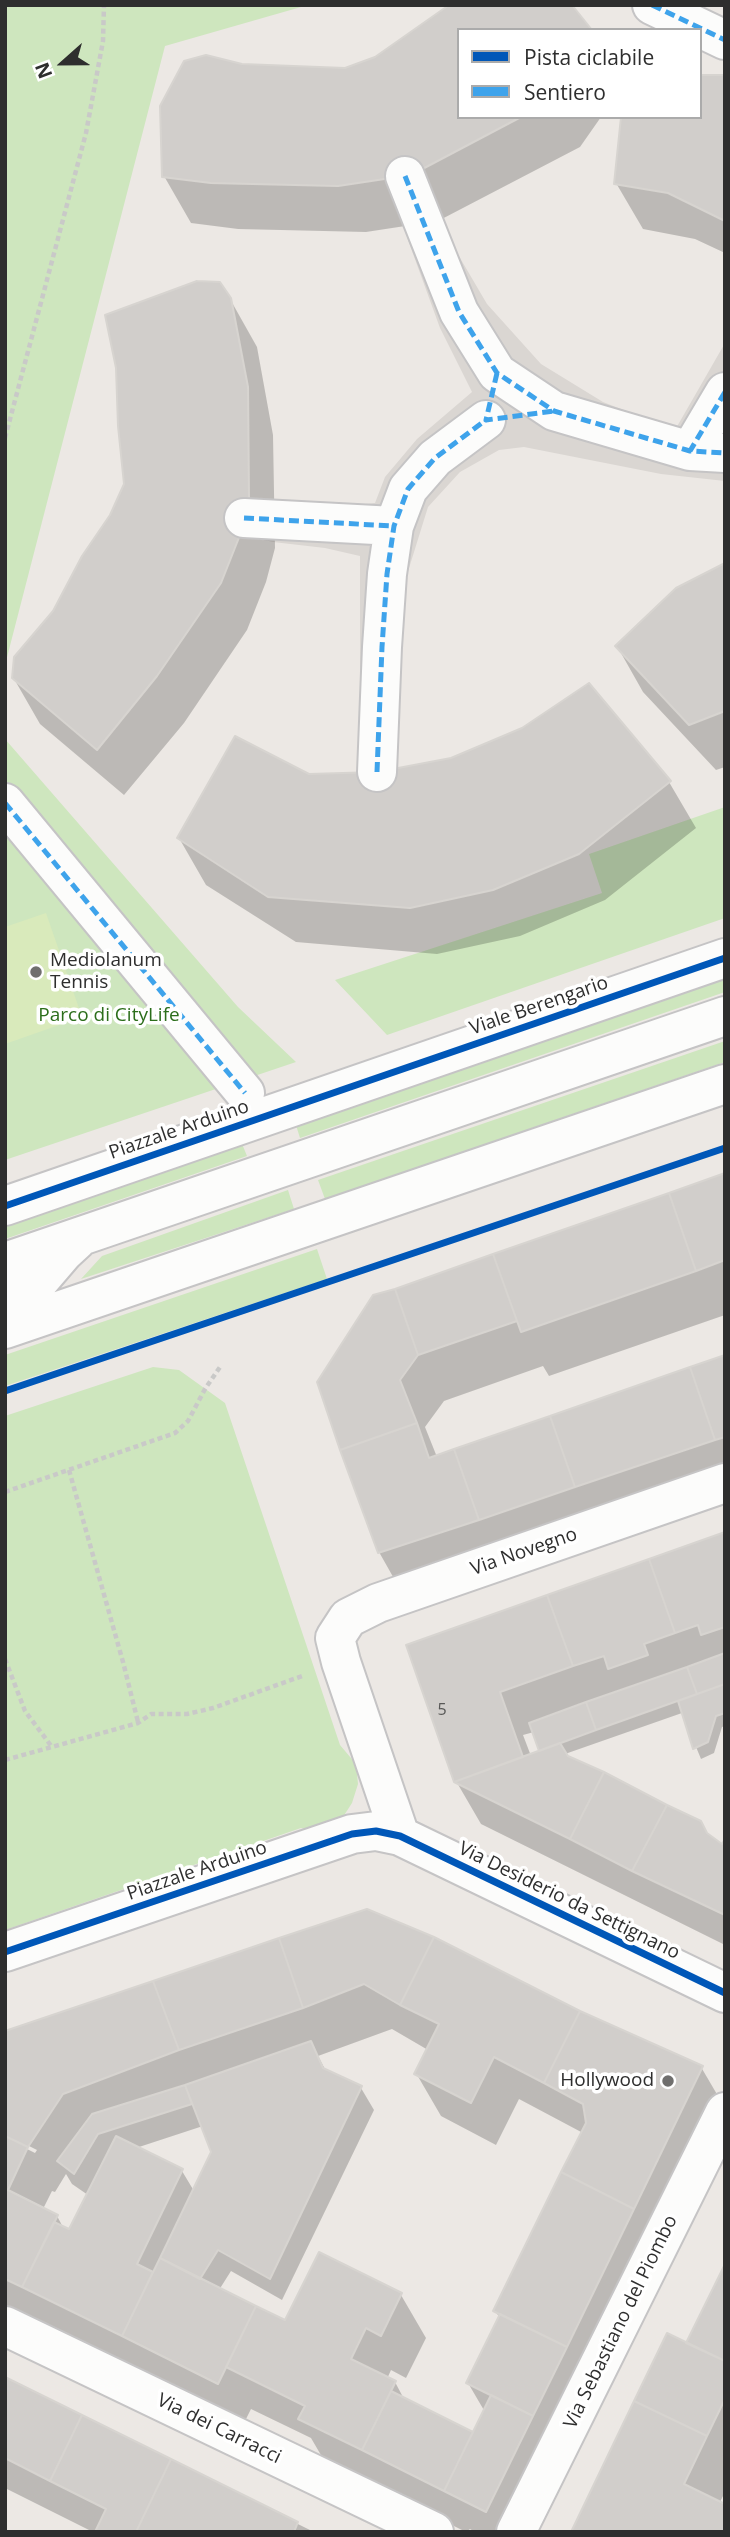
<!DOCTYPE html>
<html>
<head>
<meta charset="utf-8">
<style>
	body { margin:0 }
	#map { position:relative; width:730px; height:2537px; overflow:hidden; background:#ece8e4; font-family:"Open Sans",sans-serif }
	canvas { display:block }
	.frame { position:absolute; inset:0; border:7px solid #2e2e2e; pointer-events:none }
	.legend { position:absolute; left:457px; top:28px; width:245px; height:91px; box-sizing:border-box; background:#fff; border:2px solid #ababab; margin:0; padding:9px 12px; list-style:none; font-size:21px; color:#2e2e2e }
	.legend li { display:flex; align-items:center; gap:14px; height:35px }
	.legend b { width:35px; border:2px solid #ababab }
	.north { position:absolute; left:28px; top:28px; width:70px; height:70px; -webkit-text-stroke:5px #fff; paint-order:stroke; rotate:249deg; font-size:19px; font-weight:700; line-height:28px; text-align:center; color:#2e2e2e }
	.north::after { content:''; display:block; margin:auto; width:24px; height:32px; background:#2e2e2e; clip-path:polygon(50% 0,100% 100%,50% 72%,0 100%) }
</style>
</head>
<body>
<div id="map">
<canvas width="730" height="2537"></canvas>
<div class="frame"></div>
<ul class="legend">
<li><b style="height:9px;background:#0057b8"></b>Pista ciclabile</li>
<li><b style="height:9px;background:#3ea3eb"></b>Sentiero</li>
</ul>
<div class="north">N</div>
</div>
<script>
const c = document.querySelector('canvas').getContext('2d');
c.lineJoin = 'round';
function fill(path, color) { c.fillStyle = color; c.fill(path, 'evenodd'); }
const shape = rows => new Path2D(rows.map(r => 'M' + r).join(''));
function stroke(path, color, width, dash) { c.strokeStyle = color; c.lineWidth = width; c.lineCap = dash ? 'butt' : 'round'; c.setLineDash(dash || []); c.stroke(path); }
function label(font, color, halo, rows, align = 'center') {
  c.font = font + ' "Open Sans",sans-serif'; c.lineWidth = 7; c.setLineDash([]); c.textBaseline = 'middle'; c.strokeStyle = halo; c.fillStyle = color; for (const [text, x, y, turn = 0] of rows) {
    c.save(); c.translate(x, y); c.rotate((+turn || 0) * Math.PI / 180); c.textAlign = isNaN(turn) ? turn : align; if (halo) c.strokeText(text, 0, 0); c.fillText(text, 0, 0); c.restore();
  }
}
fill(shape([
	[5,5,308,5,165,46,5,665],
	[5,739,238,1007,296,1062,5,1160],
	[725,807,725,918,387,1035,335,980,602,893,589,854],
	[725,975,725,992,300,1138,295,1122],
	[725,1041,725,1062,325,1199,318,1180],
	[240,1139,247,1156,5,1239,5,1219],
	[288,1190,294,1209,81,1279,102,1256],
	[317,1249,327,1279,5,1386,5,1355],
	[153,1367,179,1370,225,1403,340,1745,356,1764,358,1784,352,1803,341,1820,315,1832,301,1828,5,1930,5,1416]
]), '#cee6be');
fill(shape([
	[46,913,82,1017,5,1044,5,927]
]), '#d9eabb');
fill(shape([
	[392,178,453,246,487,304,541,364,603,402,675,430,725,343,725,481,661,474,524,447,499,450,460,472,428,507,405,581,398,679,398,768,364,773,360,663,360,556,325,548,273,542,240,535,307,510,375,503,385,477,417,439,472,392,440,328,408,240]
]), '#dad6d2');
fill(shape([
	[452,5,459,30,459,117,601,117,580,147,438,221,366,232,238,229,191,223,164,176,241,65,346,69,376,59],
	[725,78,725,253,695,239,643,229,616,183,700,117],
	[230,299,257,347,273,435,275,548,266,582,247,630,184,723,124,795,40,724,13,677,112,516],
	[725,565,725,767,716,770,643,692,617,646,677,589],
	[377,774,669,782,696,828,605,900,520,936,437,954,296,942,206,885,179,838,308,776],
	[725,1175,725,1315,549,1376,543,1366,444,1401,425,1427,437,1457,725,1357,725,1480,405,1598,379,1552,374,1296],
	[725,1534,725,1726,722,1727,714,1753,701,1759,682,1713,565,1754,723,1846,725,1843,725,1945,481,1824,456,1781,408,1646],
	[534,1732,540,1750,531,1756,523,1735],
	[367,1910,579,2013,701,2067,725,2108,515,2532,475,2532,470,2529,466,2532,325,2462,311,2438,251,2409,243,2425,5,2308,5,2138,35,2153,37,2150,5,2134,5,2033],
	[392,2029,428,2050,416,2073,441,2116,496,2145,519,2099,583,2133,495,2311,500,2318,468,2383,485,2412,473,2436,404,2399,395,2382,387,2379,391,2370,406,2378,426,2338,401,2295,286,2323,219,2290,231,2271,282,2300,374,2110,361,2088,326,2071,318,2056],
	[203,2126,213,2152,194,2191,182,2171,136,2148],
	[66,2174,72,2184,88,2195,70,2232,64,2229,57,2216,43,2209,52,2191,55,2192],
	[725,2268,725,2492,719,2504,573,2532,687,2345],
	[5,2379,314,2532,93,2532,7,2489,5,2493]
]), '#0003');
const building = shape([
	[449,5,572,5,592,30,459,30,459,117,521,117,411,175,338,186,211,183,162,177,160,106,184,61,206,55,242,64,345,68,375,57,449,5],
	[700,75,725,75,725,221,668,193,614,184,621,117,700,117,700,75],
	[197,281,220,282,231,298,248,387,249,500,240,535,221,583,157,676,97,750,12,678,14,657,53,611,82,556,110,515,124,484,118,426,116,368,105,315,197,281],
	[725,563,725,711,689,725,615,646,676,588,725,563],
	[589,683,671,781,579,854,493,890,410,908,268,897,177,838,235,736,309,774,377,772,451,758,522,728,589,683],
	[725,1173,725,1260,696,1271,669,1193,725,1173],
	[669,1193,696,1271,521,1332,493,1254,669,1193],
	[493,1254,517,1321,418,1355,395,1289,493,1254],
	[395,1289,418,1355,400,1380,417,1423,340,1450,317,1382,373,1295,395,1289],
	[725,1355,725,1437,715,1440,690,1367,725,1355],
	[690,1367,715,1440,575,1487,550,1416,690,1367],
	[550,1416,575,1487,479,1520,454,1449,550,1416],
	[417,1423,429,1458,454,1449,479,1520,378,1553,340,1450,417,1423],
	[725,1532,725,1627,701,1635,698,1625,675,1633,649,1559,725,1532],
	[649,1559,675,1633,644,1644,648,1655,608,1669,604,1656,573,1666,547,1595,649,1559],
	[547,1595,573,1666,500,1692,523,1757,454,1782,406,1645,547,1595],
	[725,1653,725,1684,697,1694,687,1667,725,1653],
	[687,1667,697,1694,596,1730,586,1702,687,1667],
	[725,1684,725,1713,716,1716,708,1742,693,1749,678,1701,725,1684],
	[586,1702,596,1730,539,1751,529,1723,586,1702],
	[560,1743,568,1756,604,1772,570,1839,454,1782,560,1743],
	[604,1772,667,1805,632,1871,570,1839,604,1772],
	[667,1805,701,1821,707,1833,722,1844,725,1839,725,1915,632,1871,667,1805],
	[367,1909,434,1937,400,2005,364,1984,303,2008,279,1938,367,1909],
	[434,1937,580,2011,544,2083,494,2057,471,2103,414,2074,439,2024,400,2005,434,1937],
	[279,1938,303,2008,179,2050,153,1981,279,1938],
	[153,1981,179,2050,63,2094,28,2147,5,2136,5,2031,153,1981],
	[580,2011,703,2066,634,2209,561,2172,586,2123,583,2104,544,2083,580,2011],
	[311,2041,323,2068,362,2086,270,2279,218,2250,200,2279,160,2258,211,2152,185,2085,311,2041],
	[185,2085,192,2104,98,2134,74,2174,57,2161,92,2114,185,2085],
	[5,2136,28,2147,8,2190,58,2215,22,2287,5,2279,5,2136],
	[116,2136,183,2169,137,2264,153,2272,122,2336,22,2287,54,2222,69,2229,116,2136],
	[561,2172,634,2209,567,2347,493,2311,561,2172],
	[319,2252,402,2293,381,2336,366,2328,351,2359,396,2381,362,2450,298,2419,305,2406,226,2367,256,2306,285,2320,319,2252],
	[160,2258,256,2306,218,2384,122,2336,160,2258],
	[725,2264,725,2361,686,2343,725,2264],
	[500,2314,567,2347,533,2416,466,2383,500,2314],
	[667,2333,725,2361,725,2399,707,2436,634,2401,667,2333],
	[5,2377,82,2415,50,2481,5,2458,5,2377],
	[391,2391,473,2432,444,2491,362,2450,391,2391],
	[491,2395,533,2416,486,2512,444,2491,491,2395],
	[634,2401,707,2436,684,2484,725,2504,725,2532,571,2532,634,2401],
	[82,2415,171,2459,136,2532,95,2532,106,2509,50,2481,82,2415],
	[171,2459,298,2522,294,2532,136,2532,171,2459]
]);
fill(building, '#d1cecb');
stroke(building, '#d7d4d0', 2);
const street = shape([
	[652,5,725,40],
	[405,176,459,312,497,373,554,411,690,451],
	[725,392,690,451,725,453],
	[244,518,394,526],
	[377,772,382,647,387,574,394,526,408,489,435,458,486,420],
	[5,803,245,1093],
	[5,1206,725,958],
	[400,1836,341,1662,335,1638,348,1618,378,1603,725,1483],
	[5,1952,352,1834,376,1831,400,1836,725,1993],
	[5,2326,434,2532],
	[516,2532,725,2112]
]);
const secondary = shape([
	[5,1262,725,1016],
	[5,1296,40,1280,64,1252,77,1240],
	[5,1329,725,1084]
]);
stroke(street, '#c5c4c5', 42);
stroke(secondary, '#c5c4c5', 42);
stroke(shape([
	[5,438,86,133,103,41,104,5],
	[69,1470,123,1662,138,1722],
	[5,1492,175,1433,188,1421,205,1389,220,1367],
	[5,1659,25,1711,52,1747],
	[5,1760,138,1723,151,1714,187,1714,213,1708,305,1675]
]), '#c9c9c8', 4.5, [5, 3.5]);
stroke(street, '#fcfcfb', 38);
stroke(secondary, '#fcfcfb', 38);
stroke(shape([
	[652,5,725,40],
	[405,176,459,312,497,373,554,411,690,451],
	[497,373,486,420,554,411],
	[725,392,690,451,725,453],
	[244,518,394,526],
	[377,772,382,647,387,574,394,526,408,489,435,458,486,420],
	[5,803,245,1093]
]), '#3ea3eb', 5, [10, 5]);
stroke(shape([
	[5,1206,725,958],
	[5,1391,725,1148],
	[5,1952,352,1834,376,1831,400,1836,725,1993]
]), '#0057b8', 7);
for (const [x, y, r, color] of [
	[36,972,7,"#706f6e"],
	[668,2081,7,"#706f6e"]
]) { const dot = new Path2D(); dot.arc(x, y, r, 0, 2 * Math.PI); c.fillStyle = color; c.fill(dot); stroke(dot, '#fff', 2.5); }
label('16px', '#585857', null, [
	["5",442,1710]
]);
label('19px', '#2e2e2e', '#fff', [
	["Mediolanum",50,961],
	["Tennis",50,983],
	["Hollywood",654,2081,"right"]
], 'left');
label('19px', '#2e2e2e', '#fff', [
	["Viale Berengario",539,1006,-19],
	["Piazzale Arduino",179,1130,-19],
	["Via Novegno",524,1552,-19],
	["Piazzale Arduino",197,1871,-19],
	["Via Desiderio da Settignano",569,1901,26],
	["Via Sebastiano del Piombo",621,2322,-64],
	["Via dei Carracci",219,2429,26]
]);
label('19px', '#2c6e1b', '#fff', [
	["Parco di CityLife",109,1016]
]);
</script>
</body>
</html>
